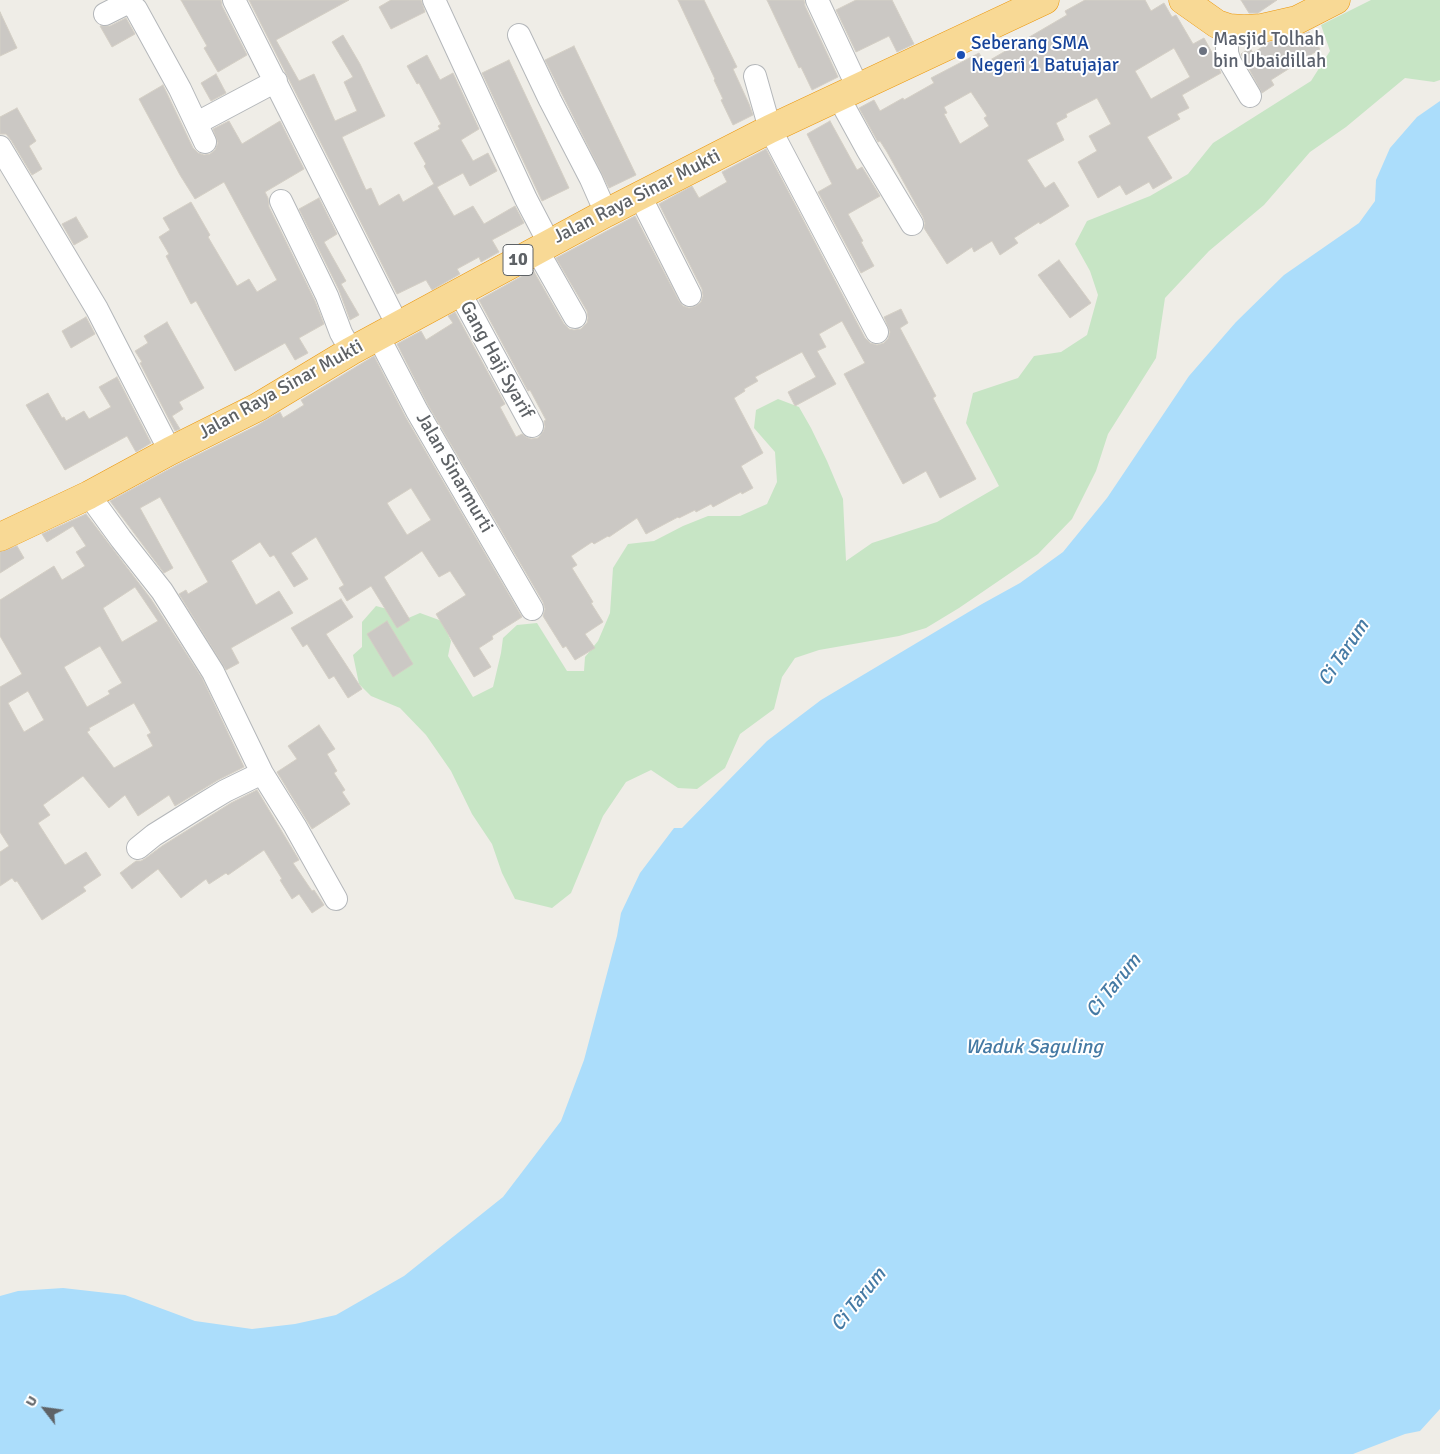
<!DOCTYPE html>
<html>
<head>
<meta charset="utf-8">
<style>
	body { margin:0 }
	#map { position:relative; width:1440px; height:1454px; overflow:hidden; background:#efede7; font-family:Signika,sans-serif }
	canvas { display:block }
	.north { position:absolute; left:20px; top:1384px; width:50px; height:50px; -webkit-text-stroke:4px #fff; paint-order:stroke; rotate:300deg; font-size:14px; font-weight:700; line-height:20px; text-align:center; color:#5e6266 }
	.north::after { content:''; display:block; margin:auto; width:18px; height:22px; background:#5e6266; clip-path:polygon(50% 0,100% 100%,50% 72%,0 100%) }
</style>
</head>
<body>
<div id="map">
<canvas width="1440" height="1454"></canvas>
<div class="north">U</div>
</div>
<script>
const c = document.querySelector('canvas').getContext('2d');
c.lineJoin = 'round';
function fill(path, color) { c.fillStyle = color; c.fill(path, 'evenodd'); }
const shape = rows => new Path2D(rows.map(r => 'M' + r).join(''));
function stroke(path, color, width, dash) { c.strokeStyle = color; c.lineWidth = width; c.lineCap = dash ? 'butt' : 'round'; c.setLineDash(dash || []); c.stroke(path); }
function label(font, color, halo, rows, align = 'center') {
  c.font = font + ' Signika,sans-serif'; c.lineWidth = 4; c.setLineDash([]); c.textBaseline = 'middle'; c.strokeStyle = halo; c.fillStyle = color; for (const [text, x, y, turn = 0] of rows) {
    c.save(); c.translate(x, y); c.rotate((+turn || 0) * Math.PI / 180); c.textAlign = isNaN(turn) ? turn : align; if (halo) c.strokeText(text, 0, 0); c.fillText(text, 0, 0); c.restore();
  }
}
fill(shape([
	[1371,0,1440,0,1440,80,1434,82,1405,78,1346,127,1310,152,1264,205,1209,251,1165,298,1156,358,1108,434,1096,471,1072,519,1038,554,959,608,926,628,899,636,819,650,795,658,782,677,774,709,740,734,725,768,697,789,678,788,651,770,626,782,603,816,571,893,552,908,515,899,502,873,492,844,472,814,451,771,426,735,400,708,371,696,359,684,353,655,362,647,362,622,376,606,391,610,399,622,420,613,442,621,451,641,448,656,473,697,493,687,501,653,503,638,517,625,537,623,567,671,584,671,585,657,598,641,610,613,613,568,628,544,654,541,683,526,708,516,740,516,767,504,777,482,775,452,754,428,756,410,778,399,799,407,811,428,827,461,843,499,846,561,872,543,937,522,999,486,966,423,973,393,1018,378,1034,356,1061,352,1087,335,1098,295,1090,271,1075,244,1087,221,1150,196,1188,174,1213,143,1311,81,1330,51,1321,25]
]), '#c7e5c5');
fill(shape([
	[1440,101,1440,1409,1420,1431,1405,1434,1353,1454,0,1454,0,1296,18,1291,63,1288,125,1295,195,1321,252,1329,295,1324,336,1315,404,1276,503,1197,561,1121,584,1060,617,936,621,913,640,873,674,828,682,828,767,741,821,700,982,604,1020,583,1063,552,1107,498,1189,376,1236,322,1284,275,1359,223,1375,201,1376,180,1390,148,1417,117]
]), '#abddfb');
const building = shape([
	[181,0,221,0,222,6,247,55,218,72,204,48,207,46,181,0],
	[249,0,349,0,276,40,299,81,314,74,335,121,357,111,344,82,353,77,332,42,343,35,360,64,385,116,342,137,366,190,371,188,379,206,399,194,403,202,434,184,424,166,426,164,414,143,440,129,438,126,441,124,419,83,417,84,407,66,427,55,440,80,453,73,479,129,461,140,473,161,488,153,497,171,470,186,463,173,437,187,454,216,473,206,484,224,515,206,524,223,492,240,499,252,481,262,479,257,457,269,460,274,432,290,426,280,397,294,249,0],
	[391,0,421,0,425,12,391,29,379,7,391,0],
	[678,0,704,0,737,67,733,69,749,104,753,115,733,125,721,100,723,99,714,80,715,79,678,0],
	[767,0,804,0,805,6,838,77,812,90,801,67,799,68,767,0],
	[856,0,892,0,914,44,897,52,889,36,856,52,836,10,856,0],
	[1085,0,1145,0,1151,11,1164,3,1172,17,1176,15,1193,44,1204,38,1214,56,1221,73,1182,95,1189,108,1177,114,1180,119,1147,137,1172,178,1153,189,1149,182,1126,195,1120,185,1098,198,1078,162,1097,151,1089,136,1111,124,1097,98,1066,114,1067,117,1056,123,1064,140,1027,160,1045,188,1054,182,1069,206,1040,224,1039,222,1014,238,1018,243,1000,255,992,241,974,252,972,247,947,264,924,228,925,223,923,217,887,152,880,141,878,142,859,108,874,100,880,111,903,98,904,100,934,83,931,78,979,53,985,63,1067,15,1065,11,1085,0],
	[1174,48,1190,77,1151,99,1135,71,1174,48],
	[971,92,987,116,984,118,989,126,960,144,944,114,947,113,944,107,971,92],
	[1241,0,1277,0,1258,13,1249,13,1241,0],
	[0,12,17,48,0,56,0,12],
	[126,18,135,34,112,47,100,26,110,26,126,18],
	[1309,32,1320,49,1271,80,1274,85,1262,93,1241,54,1250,48,1253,53,1270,42,1290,39,1309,32],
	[574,46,636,175,609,188,545,60,574,46],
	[509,60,569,188,542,201,482,73,509,60],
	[216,74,226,93,211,101,201,83,216,74],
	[163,85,193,148,198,153,204,155,210,154,215,150,218,143,213,129,229,121,242,144,280,121,304,169,265,192,268,198,269,207,315,301,324,324,299,338,308,353,295,360,285,343,235,371,196,301,191,304,166,256,169,254,159,237,170,230,163,218,191,202,210,235,208,237,237,286,249,279,257,292,277,280,224,182,195,199,180,175,139,99,163,85],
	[17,108,36,141,29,146,42,169,32,175,11,140,6,134,0,134,0,117,17,108],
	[830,121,857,170,862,167,880,196,848,214,863,241,861,242,874,266,861,273,818,192,832,184,807,134,830,121],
	[766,149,865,338,870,343,877,345,884,343,888,339,890,332,884,317,901,309,908,323,900,328,936,396,933,398,976,479,940,498,926,471,903,484,844,374,865,363,842,321,819,334,826,347,817,351,836,384,795,406,788,392,816,377,802,352,755,377,758,381,744,389,745,391,734,398,763,453,741,466,753,488,742,494,741,492,713,507,711,504,696,512,695,510,679,518,678,517,646,534,637,518,609,537,608,536,594,544,592,542,571,556,577,565,572,568,593,602,591,603,603,622,585,634,595,648,575,660,566,646,563,648,543,616,545,609,543,602,428,405,397,344,421,331,426,340,453,323,448,316,455,312,505,404,500,407,516,437,522,434,526,437,531,439,538,438,543,432,545,427,544,421,546,420,530,390,528,391,479,300,533,270,564,324,569,329,574,330,581,329,587,323,588,318,587,311,556,258,635,216,679,301,683,306,689,308,696,306,701,302,703,296,702,289,659,204,692,186,699,198,727,182,722,172,766,149],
	[319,198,337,234,324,242,346,281,341,284,359,315,350,320,339,290,299,209,319,198],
	[76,217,88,237,74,245,62,224,76,217],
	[1059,260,1091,303,1070,318,1038,275,1059,260],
	[86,317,95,334,71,348,62,331,86,317],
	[167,322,204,388,179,402,183,409,172,416,180,429,175,431,140,363,142,362,135,351,148,343,144,336,167,322],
	[374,356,406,418,522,617,492,636,493,639,479,648,491,667,474,677,436,614,466,595,450,571,439,577,422,551,384,577,410,620,397,628,371,586,347,601,339,588,344,585,316,537,291,553,308,579,294,587,274,555,270,557,260,542,231,561,232,562,256,605,279,591,293,613,231,648,239,663,226,670,179,594,186,590,188,594,208,582,160,497,140,508,173,568,164,573,110,501,177,465,256,426,280,412,283,418,304,405,301,400,374,356],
	[411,488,431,520,407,535,387,503,411,488],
	[117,377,151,443,136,452,127,436,65,470,26,405,48,393,62,418,64,417,66,421,84,411,89,419,111,407,99,387,117,377],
	[86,514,151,599,202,678,244,767,218,780,175,806,169,795,138,816,125,795,109,808,83,776,43,805,50,815,38,823,65,865,86,852,101,875,83,887,86,891,42,920,17,881,15,882,12,878,0,886,0,852,9,846,0,832,0,687,22,674,0,636,0,600,54,566,62,580,85,566,76,552,86,546,73,526,47,542,42,534,86,514],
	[135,587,158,621,122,642,103,608,135,587],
	[100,646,122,683,108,691,110,694,87,707,64,667,100,646],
	[28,691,44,720,24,732,8,703,28,691],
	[134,703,151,733,147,735,153,746,114,768,87,732,90,730,89,728,134,703],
	[17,546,24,558,0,573,0,552,17,546],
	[341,599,353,617,326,634,362,689,348,698,334,676,329,679,307,644,303,647,291,628,341,599],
	[387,621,413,664,393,677,367,634,387,621],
	[319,725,335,749,327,754,337,771,334,773,345,790,342,792,350,804,312,829,277,772,297,759,288,746,319,725],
	[257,790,299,860,293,863,312,891,314,890,324,905,312,913,299,894,292,899,280,880,282,879,264,850,228,875,226,873,209,884,206,879,181,898,158,869,132,889,120,873,136,861,141,861,146,858,162,846,231,803,257,790]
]);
fill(building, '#cbc8c4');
stroke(building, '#d4cfc5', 1);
const minor = shape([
	[234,0,398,326],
	[434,0,526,199,549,243],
	[817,0,858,88],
	[105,14,125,4,131,5,136,9,180,89,205,142],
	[1229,28,1227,37,1227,53,1230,62,1250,96],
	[519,35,550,100,591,179,606,213],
	[755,76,770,129,877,332],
	[839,98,867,149,912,224],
	[197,123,276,81],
	[0,147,97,309,170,451],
	[640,196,690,295],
	[281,201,327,296,341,333,351,351],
	[537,250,575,317],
	[460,293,532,426],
	[378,336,417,411,532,609],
	[89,495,121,539,162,591,213,672,262,773],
	[138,848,154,835,202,805,225,791,262,773,295,826,336,899]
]);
const highway = shape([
	[1183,0,1217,24,1229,28,1244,29,1262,28,1297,20,1336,0],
	[0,537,89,495,170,451,258,407,351,351,606,213,770,129,1045,0]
]);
stroke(minor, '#b4b7ba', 24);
stroke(highway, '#eb970c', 29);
stroke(minor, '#fff', 22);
stroke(highway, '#f8d995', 28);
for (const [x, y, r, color] of [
	[1203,51,5,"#6b7280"],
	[961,55,5,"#1a4fb4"]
]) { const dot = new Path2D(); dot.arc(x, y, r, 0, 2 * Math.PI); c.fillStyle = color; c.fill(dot); stroke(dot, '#fff', 2); }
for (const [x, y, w] of [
	[518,260,30]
]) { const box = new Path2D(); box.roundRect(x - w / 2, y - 15.5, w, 31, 4); c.fillStyle = '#fff'; c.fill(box); stroke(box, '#5e6266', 1); }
label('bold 18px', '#5e6266', null, [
	["10",518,260]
]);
label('19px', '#5b616d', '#fff', [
	["Masjid Tolhah",1213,40],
	["bin Ubaidillah",1213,62]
], 'left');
label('19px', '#164399', '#fff', [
	["Seberang SMA",971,44],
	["Negeri 1 Batujajar",971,66]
], 'left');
label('19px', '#5e6266', '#fff', [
	["Jalan Raya Sinar Mukti",637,197,-27],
	["Gang Haji Syarif",496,360,61],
	["Jalan Raya Sinar Mukti",281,390,-29],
	["Jalan Sinarmurti",454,473,60]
]);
label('italic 20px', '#457aa4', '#fff', [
	["Ci Tarum",1344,653,-56],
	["Ci Tarum",1114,986,-51],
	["Waduk Saguling",1034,1048],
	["Ci Tarum",859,1300,-51]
]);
</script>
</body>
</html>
